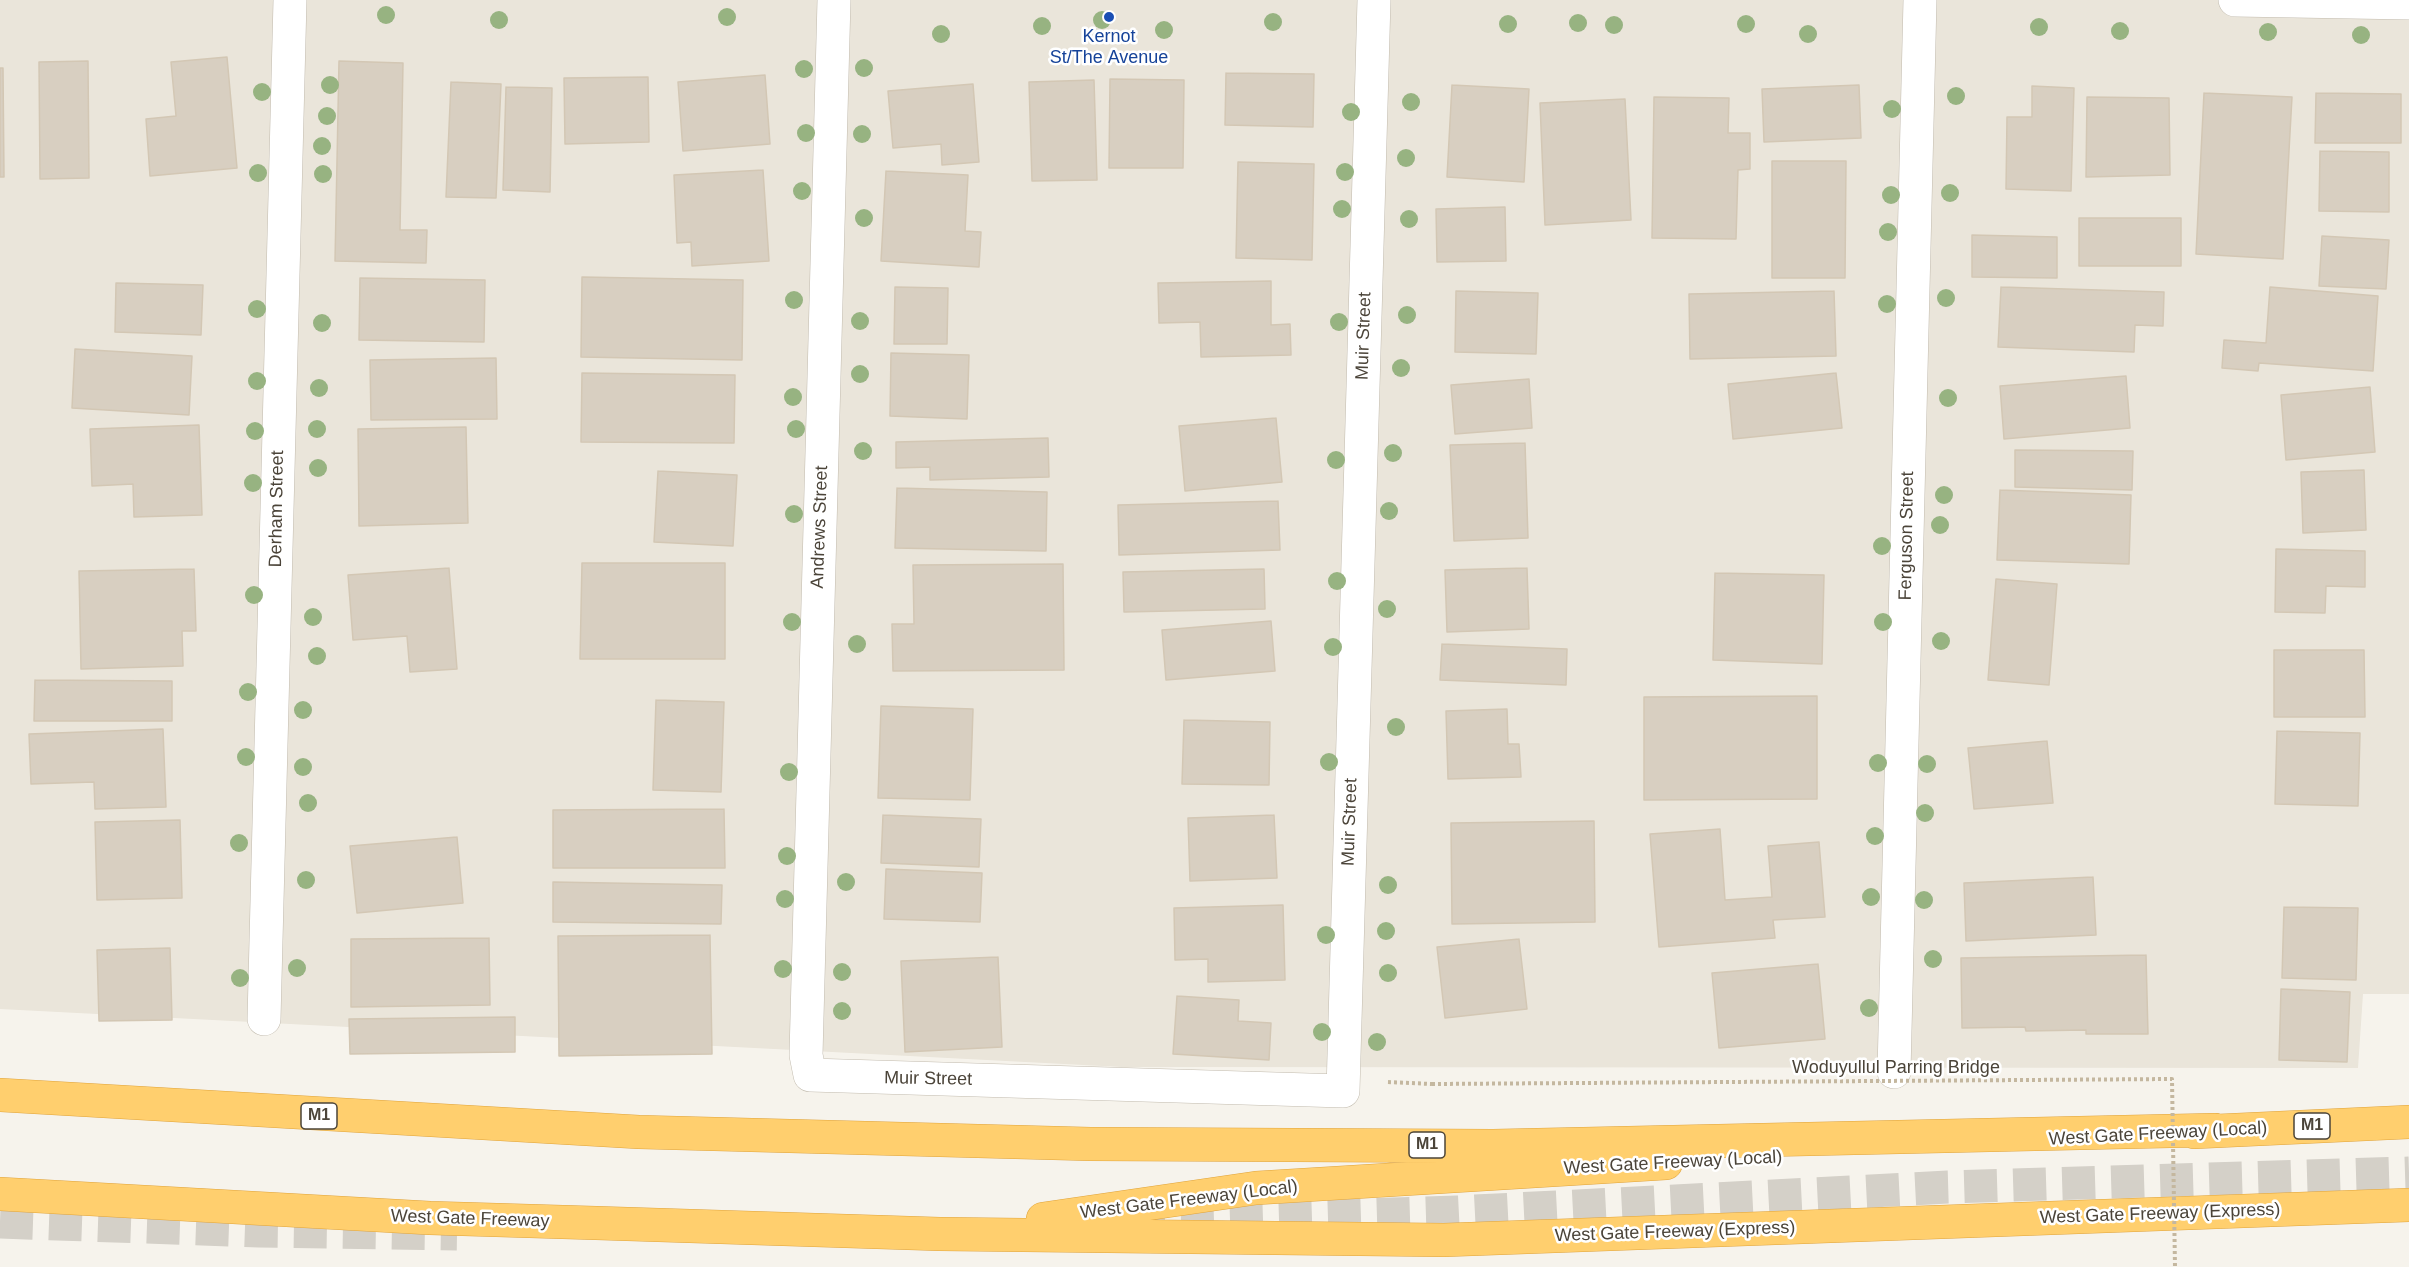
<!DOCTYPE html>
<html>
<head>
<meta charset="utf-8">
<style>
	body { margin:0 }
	canvas { display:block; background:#f6f3ec }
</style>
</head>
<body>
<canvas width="2409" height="1267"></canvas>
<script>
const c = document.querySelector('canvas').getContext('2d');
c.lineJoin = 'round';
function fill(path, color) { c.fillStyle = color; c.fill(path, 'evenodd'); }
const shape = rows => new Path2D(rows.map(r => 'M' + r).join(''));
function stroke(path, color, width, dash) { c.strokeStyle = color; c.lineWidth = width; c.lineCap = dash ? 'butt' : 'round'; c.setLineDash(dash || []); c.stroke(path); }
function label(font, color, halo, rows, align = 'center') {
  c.font = font + ' Helvetica,sans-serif'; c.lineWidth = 5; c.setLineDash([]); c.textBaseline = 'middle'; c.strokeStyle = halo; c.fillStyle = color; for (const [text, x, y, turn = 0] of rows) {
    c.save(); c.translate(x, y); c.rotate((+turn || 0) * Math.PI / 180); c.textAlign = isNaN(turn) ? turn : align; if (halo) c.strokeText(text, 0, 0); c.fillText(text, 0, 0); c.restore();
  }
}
fill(shape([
	[0,0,2409,0,2409,994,2363,994,2358,1068,1122,1067,0,1009]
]), '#eae5da');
const building = shape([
	[227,57,237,168,150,176,146,119,176,116,171,62,227,57],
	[88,61,89,178,40,179,39,62,88,61],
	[339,61,403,63,400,230,427,230,426,263,335,261,339,61],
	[0,68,3,68,4,177,0,177,0,68],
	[1226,73,1314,74,1313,127,1225,125,1226,73],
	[765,75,770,144,683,151,678,82,765,75],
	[648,77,649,142,565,144,564,78,648,77],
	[1110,79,1184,80,1183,168,1109,168,1110,79],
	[1094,80,1097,180,1032,181,1029,82,1094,80],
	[451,82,501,84,496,198,446,197,451,82],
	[973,84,979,162,942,165,941,144,893,148,888,91,973,84],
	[1452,85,1529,89,1524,182,1447,177,1452,85],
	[1859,85,1861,138,1764,142,1762,89,1859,85],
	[2032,86,2074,88,2071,191,2006,189,2007,117,2032,117,2032,86],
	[506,87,552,88,550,192,503,190,506,87],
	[2204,93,2292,97,2283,259,2196,254,2204,93],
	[2316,93,2401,94,2401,143,2315,143,2316,93],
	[1654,97,1729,98,1728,133,1750,133,1750,169,1738,170,1736,239,1652,238,1654,97],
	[2087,97,2169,98,2170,175,2086,177,2087,97],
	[1625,99,1631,220,1545,225,1540,103,1625,99],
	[2320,151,2389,152,2389,212,2319,211,2320,151],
	[1772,161,1846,161,1845,278,1772,278,1772,161],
	[1238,162,1314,164,1312,260,1236,258,1238,162],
	[763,170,769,261,692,266,691,242,677,243,674,175,763,170],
	[886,171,968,175,965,231,981,232,979,267,881,261,886,171],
	[1505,207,1506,261,1437,262,1436,209,1505,207],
	[2079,218,2181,218,2181,266,2079,266,2079,218],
	[1972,235,2057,237,2057,278,1972,277,1972,235],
	[2322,236,2389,240,2386,289,2319,286,2322,236],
	[582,277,743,280,742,360,581,357,582,277],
	[360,278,485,280,484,342,359,340,360,278],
	[1271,281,1271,325,1290,324,1291,355,1201,357,1200,322,1159,323,1158,283,1271,281],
	[116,283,203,285,201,335,115,332,116,283],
	[895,287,948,288,947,344,894,344,895,287],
	[2001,287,2164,292,2163,326,2135,325,2134,352,1998,347,2001,287],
	[2270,287,2378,296,2373,371,2259,363,2258,371,2222,368,2224,340,2266,343,2270,287],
	[1456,291,1538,293,1536,354,1455,352,1456,291],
	[1834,291,1836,356,1690,359,1689,294,1834,291],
	[75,349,192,356,189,415,72,408,75,349],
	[891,353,969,355,967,419,890,416,891,353],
	[496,358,497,419,371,420,370,360,496,358],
	[582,373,735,375,734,443,581,442,582,373],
	[1836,373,1842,428,1733,439,1728,384,1836,373],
	[2126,376,2130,428,2004,439,2000,386,2126,376],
	[1529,379,1532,428,1455,434,1451,385,1529,379],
	[2370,387,2375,452,2286,460,2281,395,2370,387],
	[1276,418,1282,482,1185,491,1179,426,1276,418],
	[199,425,202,515,134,517,133,484,92,486,90,429,199,425],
	[466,427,468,523,359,526,358,429,466,427],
	[1048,438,1049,477,930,480,930,467,896,468,896,442,1048,438],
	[1525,443,1528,538,1454,541,1450,445,1525,443],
	[2015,450,2133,451,2132,490,2015,487,2015,450],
	[2364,470,2366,530,2303,533,2301,472,2364,470],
	[658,471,737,475,733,546,654,542,658,471],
	[897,488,1047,492,1046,551,895,548,897,488],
	[2000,490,2131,495,2129,564,1997,560,2000,490],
	[1278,501,1280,550,1119,555,1118,505,1278,501],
	[2276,549,2365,551,2365,587,2326,586,2325,613,2275,612,2276,549],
	[582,563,725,563,725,659,580,659,582,563],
	[1063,564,1064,670,893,671,892,624,914,624,913,565,1063,564],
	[449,568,457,669,410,672,407,636,353,640,348,575,449,568],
	[1527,568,1529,629,1447,632,1445,570,1527,568],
	[194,569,196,631,182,631,183,666,81,669,79,571,194,569],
	[1264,569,1265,609,1124,612,1123,572,1264,569],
	[1715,573,1824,575,1822,664,1713,660,1715,573],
	[1996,579,2057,584,2049,685,1988,680,1996,579],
	[1271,621,1275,671,1166,680,1162,630,1271,621],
	[1442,644,1567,649,1566,685,1440,680,1442,644],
	[2274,650,2364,650,2365,717,2274,717,2274,650],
	[35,680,172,681,172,721,34,721,35,680],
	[1817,696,1817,799,1644,800,1644,697,1817,696],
	[656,700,724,702,721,792,653,790,656,700],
	[881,706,973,709,970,800,878,798,881,706],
	[1507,709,1508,744,1519,744,1521,777,1448,779,1446,711,1507,709],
	[1184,720,1270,722,1269,785,1182,784,1184,720],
	[163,729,166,807,95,809,94,782,31,784,29,734,163,729],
	[2277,731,2360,733,2358,806,2275,804,2277,731],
	[2047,741,2053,803,1974,809,1968,748,2047,741],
	[724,809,725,868,553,868,553,810,724,809],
	[883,815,981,819,979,867,881,863,883,815],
	[1274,815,1277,878,1190,881,1188,818,1274,815],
	[180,820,182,898,97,900,95,822,180,820],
	[1594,821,1595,922,1452,924,1451,823,1594,821],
	[1720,829,1725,900,1772,897,1768,846,1819,842,1825,917,1773,920,1775,938,1659,947,1650,834,1720,829],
	[457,837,463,903,357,913,350,846,457,837],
	[886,869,982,873,980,922,884,919,886,869],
	[2093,877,2096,935,1966,941,1964,883,2093,877],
	[553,882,722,885,721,924,553,922,553,882],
	[1283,905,1285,980,1208,982,1208,959,1175,960,1174,908,1283,905],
	[2284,907,2358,908,2356,980,2282,978,2284,907],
	[710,935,712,1054,559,1056,558,936,710,935],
	[489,938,490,1005,351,1007,351,939,489,938],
	[1519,939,1527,1009,1445,1018,1437,947,1519,939],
	[170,948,172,1020,99,1021,97,950,170,948],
	[2146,955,2148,1034,2086,1034,2086,1030,2026,1031,2025,1027,1962,1028,1961,958,2146,955],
	[998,957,1002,1047,905,1052,901,961,998,957],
	[1818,964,1825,1039,1719,1048,1712,973,1818,964],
	[2281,989,2350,992,2347,1062,2279,1060,2281,989],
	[1177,996,1239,1000,1238,1021,1271,1023,1269,1060,1173,1054,1177,996],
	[515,1017,515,1052,350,1054,349,1019,515,1017]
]);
fill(building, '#d8cfc1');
stroke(building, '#d3c7b4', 1.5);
stroke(shape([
	[0,1222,259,1231,457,1234],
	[1132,1222,1457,1212,1948,1187,2409,1173]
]), '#d4d0c8', 33, [33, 16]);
const minor = shape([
	[834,0,806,1055,810,1075,1343,1091,1374,0],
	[2235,0,2409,3],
	[264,1019,290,0],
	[1894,1072,1920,0]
]);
const highway = shape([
	[0,1095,639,1132,1091,1144,1493,1146,2215,1130],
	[2194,1132,2409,1122],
	[0,1194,430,1218,596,1223,940,1234,1444,1240,2409,1205],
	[1043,1219,1256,1188,1666,1163]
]);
stroke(minor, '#c2bbae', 34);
stroke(highway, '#e0a43c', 34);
stroke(shape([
	[1388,1082,1432,1084]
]), '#c4b79f', 4, [3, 3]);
stroke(minor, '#fff', 33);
stroke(highway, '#ffcf6e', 33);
stroke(shape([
	[1432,1084,2172,1079,2175,1267]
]), '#c4b79f', 4, [3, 3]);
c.fillStyle = '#97b381';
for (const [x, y] of [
	[386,15],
	[727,17],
	[499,20],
	[1102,20],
	[1273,22],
	[1578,23],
	[1508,24],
	[1746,24],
	[1614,25],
	[1042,26],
	[2039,27],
	[1164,30],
	[2120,31],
	[2268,32],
	[941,34],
	[1808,34],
	[2361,35],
	[864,68],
	[804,69],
	[330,85],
	[262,92],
	[1956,96],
	[1411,102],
	[1892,109],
	[1351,112],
	[327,116],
	[806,133],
	[862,134],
	[322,146],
	[1406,158],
	[1345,172],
	[258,173],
	[323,174],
	[802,191],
	[1950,193],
	[1891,195],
	[1342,209],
	[864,218],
	[1409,219],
	[1888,232],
	[1946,298],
	[794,300],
	[1887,304],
	[257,309],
	[1407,315],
	[860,321],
	[1339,322],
	[322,323],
	[1401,368],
	[860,374],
	[257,381],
	[319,388],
	[793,397],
	[1948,398],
	[317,429],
	[796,429],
	[255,431],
	[863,451],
	[1393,453],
	[1336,460],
	[318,468],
	[253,483],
	[1944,495],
	[1389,511],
	[794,514],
	[1940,525],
	[1882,546],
	[1337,581],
	[254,595],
	[1387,609],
	[313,617],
	[792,622],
	[1883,622],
	[1941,641],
	[857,644],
	[1333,647],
	[317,656],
	[248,692],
	[303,710],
	[1396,727],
	[246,757],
	[1329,762],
	[1878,763],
	[1927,764],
	[303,767],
	[789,772],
	[308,803],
	[1925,813],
	[1875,836],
	[239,843],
	[787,856],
	[306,880],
	[846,882],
	[1388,885],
	[1871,897],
	[785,899],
	[1924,900],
	[1386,931],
	[1326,935],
	[1933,959],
	[297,968],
	[783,969],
	[842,972],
	[1388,973],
	[240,978],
	[1869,1008],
	[842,1011],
	[1322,1032],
	[1377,1042]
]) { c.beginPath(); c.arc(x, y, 9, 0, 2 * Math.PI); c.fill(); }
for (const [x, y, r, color] of [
	[1109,17,6,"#1a4fb4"]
]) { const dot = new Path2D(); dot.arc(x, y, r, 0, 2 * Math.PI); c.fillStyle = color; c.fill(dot); stroke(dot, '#fff', 2); }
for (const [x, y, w] of [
	[319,1116,36],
	[2312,1126,36],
	[1427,1145,36]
]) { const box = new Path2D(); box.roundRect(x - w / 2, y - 13, w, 26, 4.5); c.fillStyle = '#fff'; c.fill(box); stroke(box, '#4b4439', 1.5); }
label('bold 16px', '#4b4439', null, [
	["M1",319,1116],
	["M1",2312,1126],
	["M1",1427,1145]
]);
label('18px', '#164399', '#fff', [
	["Kernot",1109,37],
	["St/The Avenue",1109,58]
]);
label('18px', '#4b4439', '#fff', [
	["Muir Street",1364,336,-88],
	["Derham Street",277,509,-89],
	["Andrews Street",820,527,-88],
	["Ferguson Street",1907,536,-89],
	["Muir Street",1350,822,-88],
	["Woduyullul Parring Bridge",1896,1068],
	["Muir Street",928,1079,1],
	["West Gate Freeway (Local)",2158,1134,-3],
	["West Gate Freeway (Local)",1673,1163,-3],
	["West Gate Freeway (Local)",1189,1200,-7],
	["West Gate Freeway (Express)",2160,1214,-2],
	["West Gate Freeway",470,1219,2],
	["West Gate Freeway (Express)",1675,1232,-2]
]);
</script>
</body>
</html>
